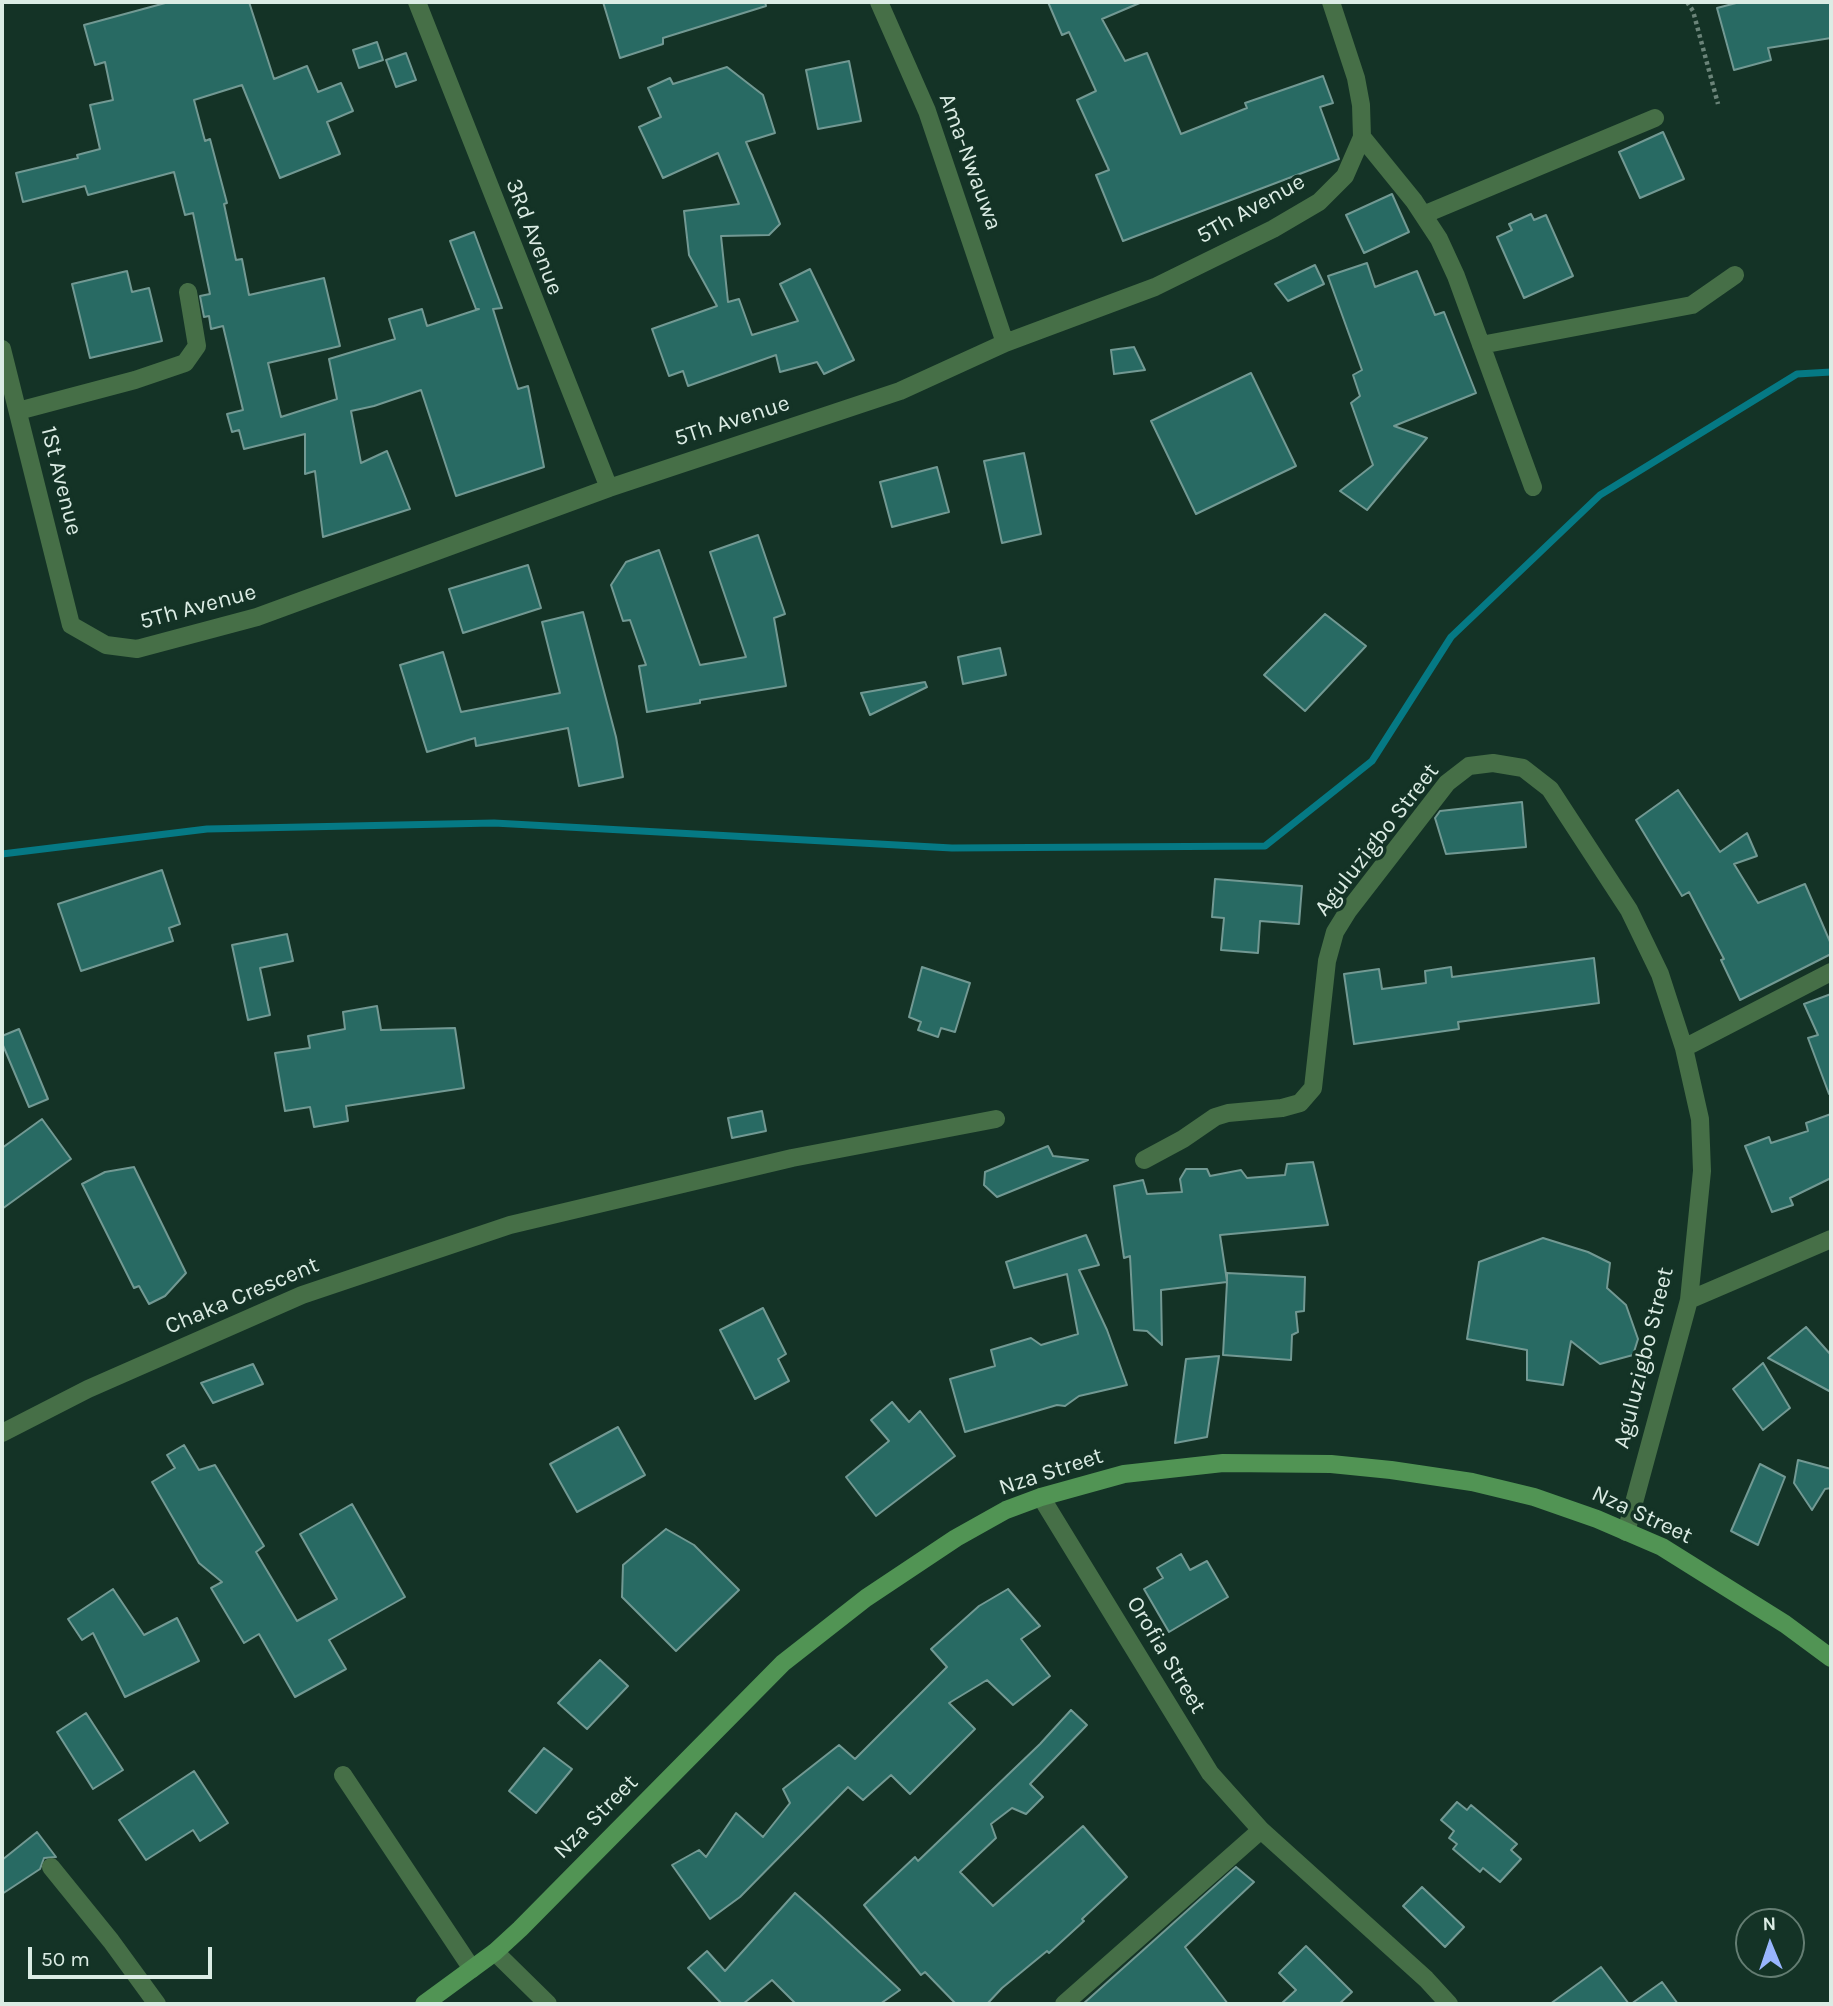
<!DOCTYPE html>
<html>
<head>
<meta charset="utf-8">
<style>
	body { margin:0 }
	#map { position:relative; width:1833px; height:2006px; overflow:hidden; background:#143326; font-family:Karla,sans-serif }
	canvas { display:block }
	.frame { position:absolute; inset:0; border:4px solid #dbece4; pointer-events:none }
	.north { position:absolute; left:1735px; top:1908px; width:70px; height:70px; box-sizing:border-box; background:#143326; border:2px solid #647d72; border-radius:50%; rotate:358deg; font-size:19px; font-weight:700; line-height:28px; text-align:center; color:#dbece4 }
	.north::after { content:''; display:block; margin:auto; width:24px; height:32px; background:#98b5fd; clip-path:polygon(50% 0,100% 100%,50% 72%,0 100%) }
	.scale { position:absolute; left:28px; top:1947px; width:184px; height:32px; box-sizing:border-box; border:4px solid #dbece4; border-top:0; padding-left:9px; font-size:21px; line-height:24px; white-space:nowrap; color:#dbece4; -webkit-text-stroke:5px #143326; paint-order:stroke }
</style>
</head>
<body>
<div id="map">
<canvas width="1833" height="2006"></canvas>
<div class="frame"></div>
<div class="north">N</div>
<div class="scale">50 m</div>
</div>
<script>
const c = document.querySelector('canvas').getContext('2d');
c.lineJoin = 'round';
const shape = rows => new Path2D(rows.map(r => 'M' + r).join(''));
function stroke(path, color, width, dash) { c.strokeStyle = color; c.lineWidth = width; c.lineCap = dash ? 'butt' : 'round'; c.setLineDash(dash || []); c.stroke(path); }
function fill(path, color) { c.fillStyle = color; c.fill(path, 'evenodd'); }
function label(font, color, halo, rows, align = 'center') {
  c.font = font + ' Karla,sans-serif'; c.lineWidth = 7; c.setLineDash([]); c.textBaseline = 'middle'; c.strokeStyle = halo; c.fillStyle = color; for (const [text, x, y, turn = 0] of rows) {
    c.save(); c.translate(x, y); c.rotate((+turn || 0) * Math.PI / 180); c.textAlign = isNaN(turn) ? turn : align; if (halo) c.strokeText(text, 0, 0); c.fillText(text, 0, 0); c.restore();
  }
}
stroke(shape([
	[2,854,207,829,494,823,952,848,1265,846,1372,761,1451,637,1600,495,1797,374,1831,372]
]), '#057984', 7);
const building = shape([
	[169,2,249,2,274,79,307,66,318,92,341,83,353,111,327,122,340,154,280,178,242,85,194,100,205,141,210,139,227,203,224,204,236,260,242,259,249,295,324,278,340,346,268,363,281,417,337,399,329,359,395,339,389,319,422,309,427,326,479,309,476,309,450,241,474,232,502,308,493,309,518,389,528,386,544,467,456,496,421,390,374,406,351,411,361,463,387,451,410,509,323,537,315,471,305,474,305,434,244,449,239,430,232,432,227,414,243,410,223,326,211,329,209,316,204,317,200,296,210,294,193,213,185,215,174,172,88,195,85,186,23,202,16,173,78,158,77,155,100,149,90,105,113,100,105,62,95,65,84,25,169,2],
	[603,2,765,2,766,6,663,38,663,44,620,58,603,2],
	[1048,2,1142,2,1102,19,1125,61,1147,53,1181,134,1247,108,1245,103,1323,76,1333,103,1320,107,1339,159,1123,241,1096,175,1109,170,1077,100,1096,91,1069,32,1062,35,1048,2],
	[1740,2,1831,2,1831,38,1768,48,1771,60,1734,70,1717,8,1740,2],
	[377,42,383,60,359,68,353,50,377,42],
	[406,53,416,80,396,87,386,60,406,53],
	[849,61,861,121,818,129,806,70,849,61],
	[727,67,763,95,775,133,746,142,780,224,769,235,721,236,728,302,739,299,752,335,798,321,780,284,810,269,854,360,824,374,817,362,780,372,776,355,688,386,683,371,669,376,652,329,717,306,689,255,684,211,739,204,718,153,663,178,639,127,661,117,648,88,670,78,673,84,727,67],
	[1663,132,1684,179,1640,198,1619,152,1663,132],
	[1392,194,1409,232,1364,253,1346,215,1392,194],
	[1531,214,1534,220,1546,215,1573,276,1524,298,1497,237,1512,230,1509,224,1531,214],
	[1367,263,1375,287,1417,271,1435,315,1444,312,1476,393,1394,426,1427,438,1367,510,1340,491,1373,465,1351,403,1360,396,1353,375,1362,370,1328,276,1367,263],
	[1315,265,1324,284,1288,301,1275,284,1315,265],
	[127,271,132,292,149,288,162,341,90,358,72,284,127,271],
	[1134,347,1145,370,1114,374,1111,350,1134,347],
	[1251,373,1296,466,1196,514,1151,421,1251,373],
	[1024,453,1041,534,1002,543,984,461,1024,453],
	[937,467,949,512,892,527,880,482,937,467],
	[758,535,785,614,774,618,786,686,700,700,700,703,647,712,639,666,646,665,630,620,623,621,611,585,626,562,659,550,700,665,746,657,710,552,758,535],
	[528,565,541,608,463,633,449,589,528,565],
	[583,612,616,737,623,777,579,786,568,728,476,746,475,738,427,752,400,665,443,652,461,712,560,693,542,622,583,612],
	[1325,614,1366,646,1305,711,1264,675,1325,614],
	[1000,648,1006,675,963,684,958,657,1000,648],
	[925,682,927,687,870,715,861,693,925,682],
	[1678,790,1720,852,1747,833,1757,856,1734,864,1758,903,1805,884,1831,944,1831,954,1740,1000,1721,960,1724,959,1689,892,1682,896,1636,820,1678,790],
	[1522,802,1526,847,1446,854,1435,818,1440,811,1522,802],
	[162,870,180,924,169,928,173,941,81,971,58,904,162,870],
	[1215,879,1302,886,1299,924,1260,921,1258,953,1221,950,1224,918,1212,917,1215,879],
	[287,934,293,961,260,968,270,1015,248,1020,232,945,287,934],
	[1594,958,1599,1003,1458,1022,1459,1029,1354,1044,1344,974,1379,969,1382,989,1426,983,1425,971,1451,967,1452,977,1594,958],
	[922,967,970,983,955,1032,941,1028,938,1037,918,1030,921,1022,909,1017,922,967],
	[1831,994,1831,1094,1829,1094,1808,1038,1818,1035,1804,1004,1831,994],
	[377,1006,381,1030,455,1028,464,1088,346,1106,348,1121,314,1127,310,1107,285,1111,275,1053,310,1048,308,1036,345,1029,343,1012,377,1006],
	[19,1029,48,1099,29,1107,2,1043,2,1036,19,1029],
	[762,1111,766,1131,732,1138,728,1118,762,1111],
	[1831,1114,1831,1178,1790,1198,1793,1205,1772,1212,1745,1146,1769,1137,1771,1143,1808,1131,1806,1123,1831,1114],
	[42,1119,71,1159,2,1209,2,1148,42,1119],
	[1048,1146,1053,1156,1088,1160,997,1197,984,1185,985,1172,1048,1146],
	[1313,1162,1328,1225,1220,1235,1227,1281,1227,1273,1305,1277,1304,1311,1296,1312,1298,1332,1292,1335,1291,1360,1223,1355,1227,1282,1161,1290,1162,1345,1147,1331,1134,1330,1130,1256,1124,1258,1114,1186,1143,1180,1147,1194,1182,1192,1180,1179,1186,1169,1207,1169,1210,1176,1241,1170,1247,1178,1285,1175,1287,1164,1313,1162],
	[134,1167,186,1273,165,1296,149,1304,139,1286,134,1288,82,1184,105,1172,134,1167],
	[1086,1235,1099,1265,1079,1270,1107,1330,1127,1385,1079,1396,1065,1406,1057,1405,965,1432,950,1379,995,1366,991,1350,1031,1338,1041,1345,1078,1334,1067,1274,1014,1288,1006,1262,1086,1235],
	[1543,1238,1588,1252,1610,1263,1607,1288,1626,1305,1638,1339,1633,1355,1600,1364,1571,1341,1563,1385,1527,1380,1527,1350,1467,1339,1479,1262,1543,1238],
	[763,1308,786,1354,778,1359,789,1381,755,1399,720,1330,763,1308],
	[1806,1327,1831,1355,1831,1392,1768,1358,1806,1327],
	[1219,1356,1207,1437,1175,1443,1186,1359,1219,1356],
	[1763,1363,1790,1408,1763,1430,1733,1389,1763,1363],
	[253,1364,263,1384,213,1403,201,1383,253,1364],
	[892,1402,909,1422,920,1411,955,1456,876,1516,846,1477,889,1441,871,1420,892,1402],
	[618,1427,645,1475,577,1512,550,1464,618,1427],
	[184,1445,199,1470,215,1465,264,1546,256,1552,297,1621,337,1599,300,1534,352,1504,405,1597,329,1640,346,1669,295,1697,259,1634,244,1643,211,1588,222,1582,199,1563,152,1482,175,1468,167,1455,184,1445],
	[1798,1460,1831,1469,1831,1488,1825,1489,1812,1510,1794,1483,1798,1460],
	[1760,1464,1785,1477,1758,1545,1731,1531,1760,1464],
	[666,1529,694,1545,739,1590,676,1651,622,1597,623,1565,666,1529],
	[1181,1554,1190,1570,1207,1561,1228,1597,1169,1632,1144,1589,1163,1578,1157,1568,1181,1554],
	[113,1589,144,1635,177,1618,199,1661,125,1697,93,1633,82,1640,68,1619,113,1589],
	[1008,1589,1040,1626,1021,1639,1050,1676,1013,1705,987,1680,949,1703,975,1729,910,1794,891,1775,863,1800,848,1787,740,1897,710,1919,672,1865,699,1850,706,1857,736,1813,763,1837,790,1803,783,1789,839,1745,855,1759,947,1667,931,1649,979,1606,1008,1589],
	[600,1660,628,1686,587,1729,558,1703,600,1660],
	[1071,1710,1087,1725,1030,1784,1043,1797,1026,1814,1012,1808,991,1824,996,1838,960,1872,993,1906,1083,1826,1127,1877,1082,1919,1084,1921,1049,1953,1047,1951,1002,1988,987,2004,956,2004,925,1972,921,1975,864,1905,915,1857,918,1861,1040,1744,1071,1710],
	[86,1713,123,1770,93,1789,57,1732,86,1713],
	[544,1748,572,1769,536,1813,509,1791,544,1748],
	[194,1771,228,1823,200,1841,193,1830,146,1860,119,1820,194,1771],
	[1457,1802,1467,1810,1471,1805,1517,1844,1511,1850,1521,1859,1500,1882,1483,1868,1480,1872,1453,1849,1457,1844,1449,1838,1454,1831,1441,1820,1457,1802],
	[37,1832,56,1857,44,1858,40,1869,2,1894,2,1860,37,1832],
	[1236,1867,1254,1882,1185,1947,1228,2004,1083,2004,1236,1867],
	[1422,1887,1464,1927,1445,1947,1403,1906,1422,1887],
	[795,1893,823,1918,900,1990,880,2004,796,2004,772,1980,743,2004,722,2004,688,1968,707,1951,725,1971,795,1893],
	[1306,1946,1352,1992,1339,2004,1281,2004,1296,1990,1279,1973,1306,1946],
	[1601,1967,1629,2004,1550,2004,1601,1967],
	[1662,1982,1678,2004,1631,2004,1662,1982]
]);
fill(building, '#286a63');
stroke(building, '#729993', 2);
stroke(shape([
	[1687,2,1693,11,1718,104]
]), '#6b8479', 4.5, [3.5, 3.5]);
stroke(shape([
	[417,2,609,488],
	[879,2,927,111,1005,343],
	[1362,137,1414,201,1439,239,1456,276,1533,487],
	[1423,215,1655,118],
	[1481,345,1692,305,1735,275],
	[2,349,71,625,106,645,137,649,257,617,609,488,900,391,1005,343,1155,287,1273,229,1319,202,1345,176,1362,137,1361,105,1356,78,1331,2],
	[18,411,135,380,185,363,197,346,188,292],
	[1684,1048,1831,972],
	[1144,1160,1183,1139,1215,1117,1228,1113,1282,1108,1300,1103,1313,1088,1327,961,1335,932,1348,911,1447,783,1469,766,1493,763,1523,768,1550,789,1629,910,1660,974,1684,1048,1700,1119,1702,1171,1689,1300,1626,1532],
	[1689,1300,1831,1239],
	[2,1433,88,1389,302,1295,510,1225,792,1158,996,1119],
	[1041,1497,1210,1773,1261,1830,1426,1979,1449,2004],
	[343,1775,472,1969],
	[51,1867,111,1941,157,2004],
	[495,1952,548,2004],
	[1064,2004,1261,1830]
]), '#466f47', 18);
stroke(shape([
	[424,2004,495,1952,520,1929,783,1663,866,1598,956,1538,1006,1510,1041,1497,1124,1474,1223,1463,1331,1464,1391,1470,1472,1482,1534,1497,1597,1519,1662,1547,1785,1624,1831,1658]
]), '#519454', 18);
label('23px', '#dbece4', '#143326', [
	["Ama-Nwauwa",970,162,70],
	["5Th Avenue",1251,209,-29],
	["3Rd Avenue",534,237,69],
	["5Th Avenue",732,421,-18],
	["1St Avenue",61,481,76],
	["5Th Avenue",198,607,-15],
	["Aguluzigbo Street",1377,840,-52],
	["Chaka Crescent",242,1296,-23],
	["Aguluzigbo Street",1644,1358,-76],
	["Nza Street",1051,1472,-18],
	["Nza Street",1642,1515,25],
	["Orofia Street",1166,1655,59],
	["Nza Street",596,1817,-45]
]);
</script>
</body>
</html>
